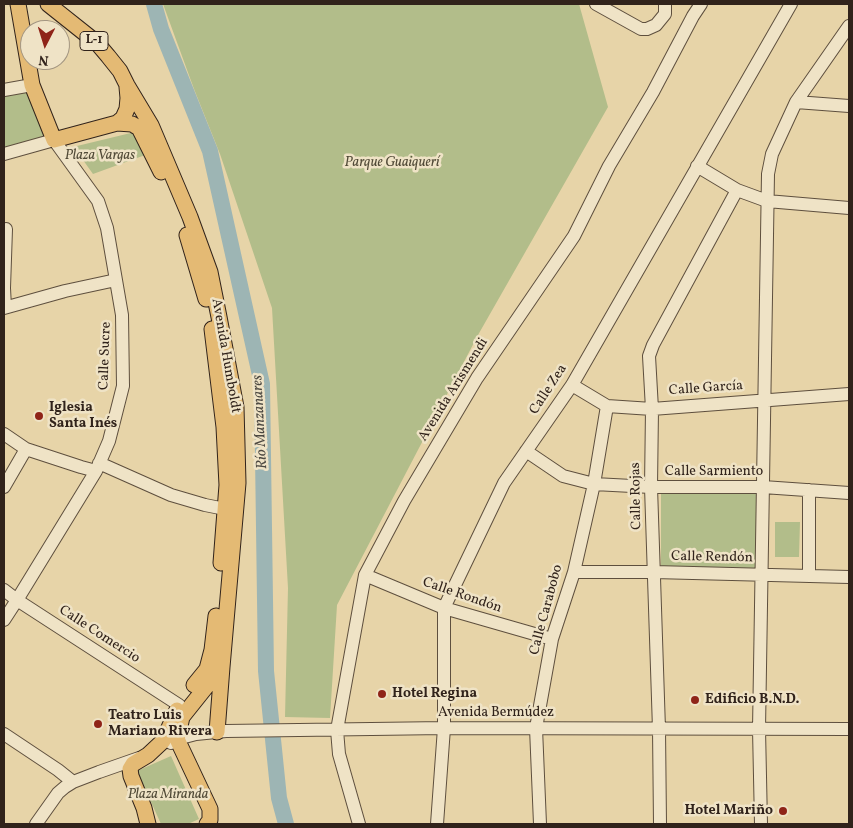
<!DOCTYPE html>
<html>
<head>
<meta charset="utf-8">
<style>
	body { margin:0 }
	#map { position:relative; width:853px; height:828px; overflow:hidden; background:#e7d4a8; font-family:Vollkorn,serif }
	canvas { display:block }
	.frame { position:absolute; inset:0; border:5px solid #31231b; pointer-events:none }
	.north { position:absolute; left:20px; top:20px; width:50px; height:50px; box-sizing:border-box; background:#efe3c6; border:1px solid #a39682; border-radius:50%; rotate:185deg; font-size:14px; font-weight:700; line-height:20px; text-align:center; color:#31231b }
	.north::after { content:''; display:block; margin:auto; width:18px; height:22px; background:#8f2418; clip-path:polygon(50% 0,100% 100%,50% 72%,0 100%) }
</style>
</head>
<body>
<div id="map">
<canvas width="853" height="828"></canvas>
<div class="frame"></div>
<div class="north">N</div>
</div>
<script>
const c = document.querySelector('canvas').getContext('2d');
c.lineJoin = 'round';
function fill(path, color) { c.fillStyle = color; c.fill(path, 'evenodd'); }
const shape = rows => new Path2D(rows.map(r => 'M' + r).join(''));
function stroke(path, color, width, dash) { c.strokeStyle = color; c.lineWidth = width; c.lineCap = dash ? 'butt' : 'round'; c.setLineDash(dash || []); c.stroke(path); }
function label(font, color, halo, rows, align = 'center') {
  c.font = font + ' Vollkorn,serif'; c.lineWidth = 5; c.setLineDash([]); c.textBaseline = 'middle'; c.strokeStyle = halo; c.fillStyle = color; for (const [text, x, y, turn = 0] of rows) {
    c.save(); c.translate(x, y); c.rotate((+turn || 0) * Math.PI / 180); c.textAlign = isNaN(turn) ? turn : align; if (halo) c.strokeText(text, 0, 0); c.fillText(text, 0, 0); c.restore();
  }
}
fill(shape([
	[163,4,579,4,608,107,478,335,337,605,330,718,285,717,288,588,272,308,220,154,194,89],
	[32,90,49,135,4,149,4,94],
	[139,131,148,154,93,174,83,160,77,146],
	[661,493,757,493,757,568,661,567],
	[775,522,800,522,799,557,775,557],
	[171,756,199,819,188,824,161,824,137,771]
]), '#b2bd8a');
stroke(shape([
	[154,4,161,29,210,151,262,384,266,671,279,798,286,824]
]), '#9db5b4', 16);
const minor = shape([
	[596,4,641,29,647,29,656,25,665,14,665,4],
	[4,90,32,85],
	[796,102,849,106],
	[4,154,54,140,98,201,107,228,122,315,123,386,109,441,96,471,17,600,4,620],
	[697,166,737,190,767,201,849,208],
	[5,307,4,288,6,229],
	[4,308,65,291,116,280],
	[572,385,607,406,652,409,849,394],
	[4,434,26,449,81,467,96,471],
	[526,451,563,476,594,484,651,487,763,487,849,493],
	[99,463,171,495,205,505,225,509],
	[4,487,26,449],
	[809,490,809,576],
	[574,572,654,572,849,577],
	[365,575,444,608,552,639],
	[4,590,17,600,179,705],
	[4,734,58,770,73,782],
	[171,743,177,739,196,734,226,731,444,728,849,729],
	[36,824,58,793,65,787,73,782,99,772,139,758],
	[359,824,339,754,337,730,365,575,404,501,477,378,574,236,609,166,653,92,693,16,701,4],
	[437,824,444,728,444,608,504,483,572,385,791,4],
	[540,824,536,728,552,639,574,572,594,484,607,406],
	[660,824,659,729,651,487,652,409,649,356,653,345,737,190],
	[761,824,759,729,768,174,772,154,796,102,849,26]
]);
const major = shape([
	[18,4,32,85,54,140,117,123,123,118,127,109,128,98,127,87],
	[48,4,97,43,108,56,120,71,127,85,151,125,190,217,210,272,219,317,236,407,238,483,222,667,182,717,177,739,210,809,210,820,207,824],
	[117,123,132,124,139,128,161,172],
	[187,235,206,299],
	[212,329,224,427,227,485,221,563],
	[194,685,207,669,212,650,216,616],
	[217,732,222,667],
	[148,824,144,808,131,776,130,769,133,764,148,755,163,741,177,710]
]);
stroke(minor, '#5e4f3e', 14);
stroke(major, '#31231b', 17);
stroke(minor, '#efe3c6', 12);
stroke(major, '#e4ba74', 15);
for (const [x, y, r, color] of [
	[39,416,5,"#8f2418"],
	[382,694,5,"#8f2418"],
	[695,700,5,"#8f2418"],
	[98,724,5,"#8f2418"],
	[783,811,5,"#8f2418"]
]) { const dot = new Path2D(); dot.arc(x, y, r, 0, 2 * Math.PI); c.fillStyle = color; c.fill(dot); stroke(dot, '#efe3c6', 2); }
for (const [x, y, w] of [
	[94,41,28]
]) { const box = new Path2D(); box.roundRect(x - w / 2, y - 9.5, w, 19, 4); c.fillStyle = '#efe3c6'; c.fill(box); stroke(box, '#31231b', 1); }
label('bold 12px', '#31231b', null, [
	["L-1",94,41]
]);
label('italic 14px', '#514a37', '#efe3c6', [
	["Plaza Vargas",100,156],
	["Parque Guaiquerí",392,163],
	["Plaza Miranda",168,795]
]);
label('14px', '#31231b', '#efe3c6', [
	["Calle Sucre",106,356,-88],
	["Avenida Humboldt",225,356,80],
	["Calle García",706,389,-4],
	["Avenida Arismendi",454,390,-58],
	["Calle Zea",549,390,-57],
	["Calle Sarmiento",714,472],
	["Calle Rojas",637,496,-91],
	["Calle Rendón",712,558,1],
	["Calle Rondón",462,596,19],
	["Calle Carabobo",547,610,-75],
	["Calle Comercio",99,635,33],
	["Avenida Bermúdez",496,713]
]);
label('bold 14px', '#31231b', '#efe3c6', [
	["Iglesia",49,408],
	["Santa Inés",49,424],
	["Hotel Regina",392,694],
	["Edificio B.N.D.",705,700],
	["Teatro Luis",108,716],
	["Mariano Rivera",108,732],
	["Hotel Mariño",773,811,"right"]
], 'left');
label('italic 15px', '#4c4841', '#efe3c6', [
	["Río Manzanares",261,422,-93]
]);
</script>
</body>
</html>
